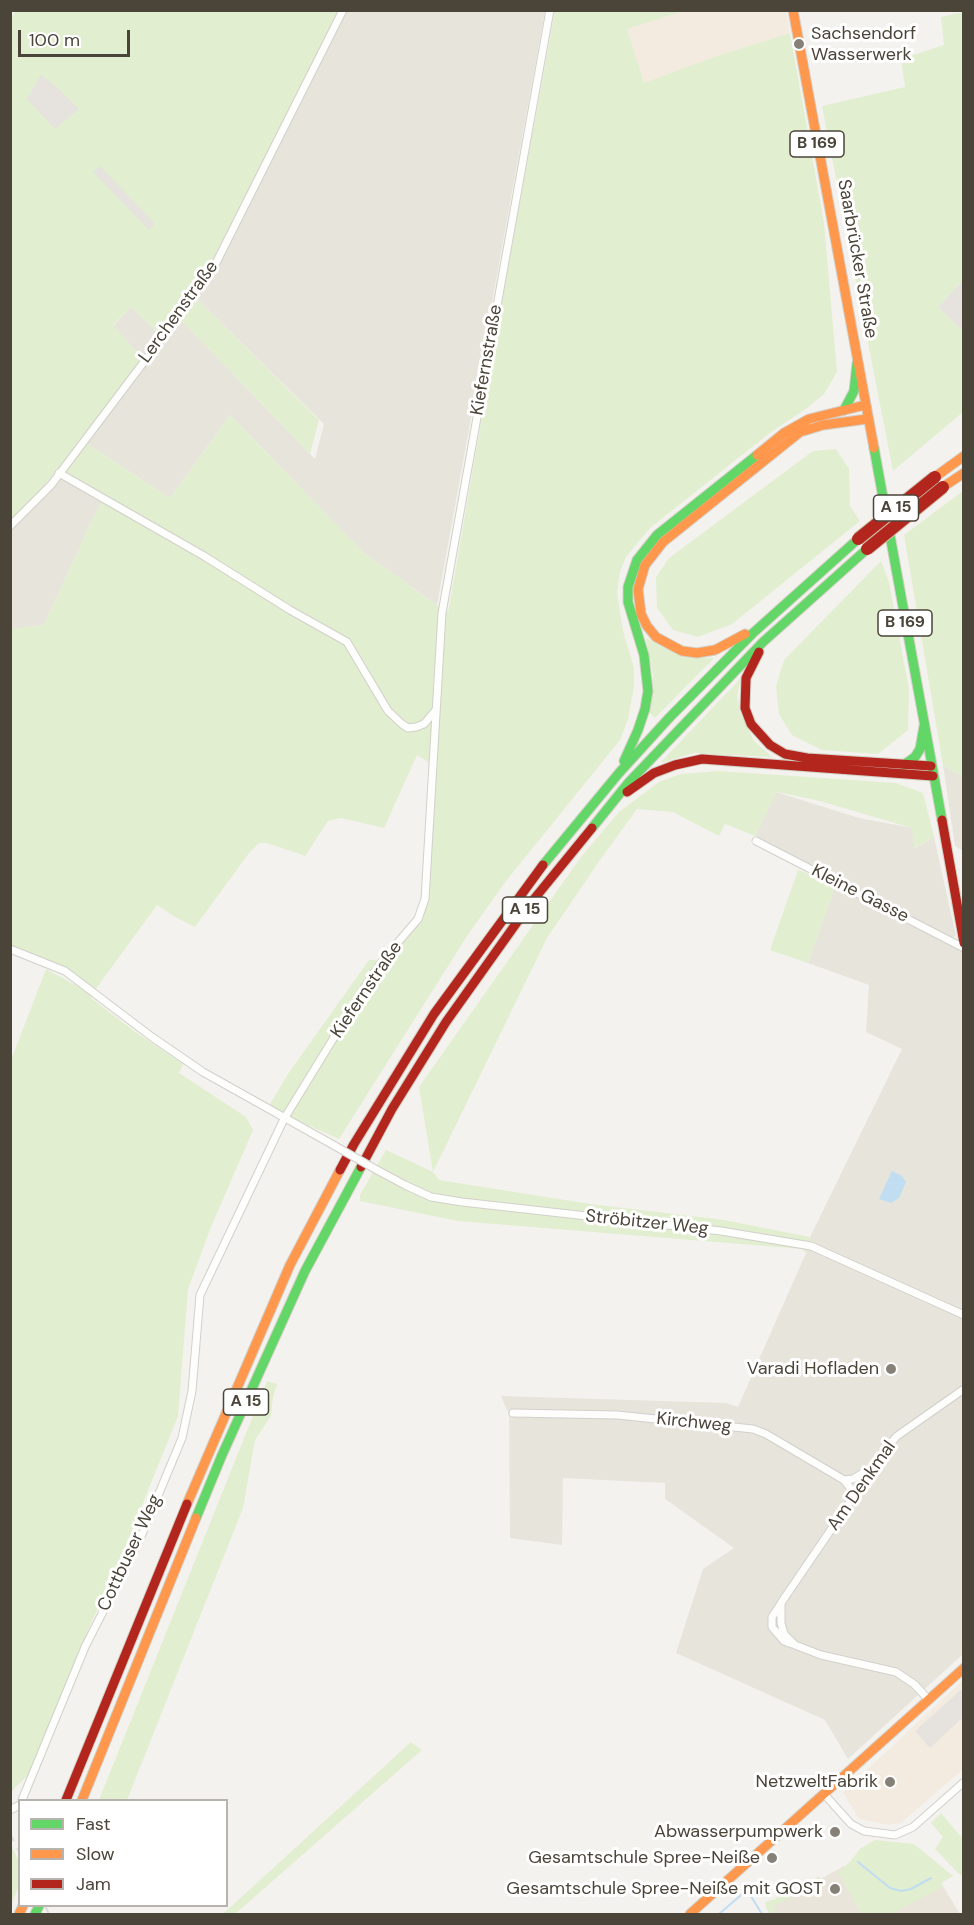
<!DOCTYPE html>
<html>
<head>
<meta charset="utf-8">
<style>
	body { margin:0 }
	#map { position:relative; width:974px; height:1925px; overflow:hidden; background:#f4f2ee; font-family:"DM Sans",sans-serif }
	canvas { display:block }
	.frame { position:absolute; inset:0; border:12px solid #4b4439; pointer-events:none }
	.legend { position:absolute; left:18px; top:1799px; width:210px; height:108px; box-sizing:border-box; background:#fff; border:2px solid #b7b4b0; margin:0; padding:8px 10px; list-style:none; font-size:18px; color:#4b4439 }
	.legend li { display:flex; align-items:center; gap:12px; height:30px }
	.legend b { width:30px; border:2px solid #b7b4b0 }
	.scale { position:absolute; left:18px; top:30px; width:112px; height:27px; box-sizing:border-box; border:3px solid #4b4439; border-top:0; padding-left:8px; font-size:18px; line-height:21px; white-space:nowrap; color:#4b4439; -webkit-text-stroke:4px #fff; paint-order:stroke }
</style>
</head>
<body>
<div id="map">
<canvas width="974" height="1925"></canvas>
<div class="frame"></div>
<ul class="legend">
<li><b style="height:8px;background:#63d668"></b>Fast</li>
<li><b style="height:8px;background:#ff974d"></b>Slow</li>
<li><b style="height:8px;background:#b3261e"></b>Jam</li>
</ul>
<div class="scale">100 m</div>
</div>
<script>
const c = document.querySelector('canvas').getContext('2d');
c.lineJoin = 'round';
function fill(path, color) { c.fillStyle = color; c.fill(path, 'evenodd'); }
const shape = rows => new Path2D(rows.map(r => 'M' + r).join(''));
function stroke(path, color, width, dash) { c.strokeStyle = color; c.lineWidth = width; c.lineCap = dash ? 'butt' : 'round'; c.setLineDash(dash || []); c.stroke(path); }
function label(font, color, halo, rows, align = 'center') {
  c.font = font + ' "DM Sans",sans-serif'; c.lineWidth = 6; c.setLineDash([]); c.textBaseline = 'middle'; c.strokeStyle = halo; c.fillStyle = color; for (const [text, x, y, turn = 0] of rows) {
    c.save(); c.translate(x, y); c.rotate((+turn || 0) * Math.PI / 180); c.textAlign = isNaN(turn) ? turn : align; if (halo) c.strokeText(text, 0, 0); c.fillText(text, 0, 0); c.restore();
  }
}
fill(shape([
	[347,11,545,11,437,605,364,553,230,415,170,498,86,443,181,320,315,459,324,424,197,299,216,269],
	[131,307,161,336,143,359,113,326],
	[63,472,105,496,92,520,44,625,11,629,10,529,28,513],
	[943,765,963,777,963,851,955,846],
	[776,792,859,818,913,828,915,848,934,837,956,936,950,938,755,836],
	[836,884,963,951,964,956,963,1654,848,1759,825,1720,676,1653,703,1569,734,1548,665,1499,665,1483,563,1478,562,1545,510,1538,509,1415,501,1396,726,1403,738,1407,806,1253,811,1240,810,1237,902,1049,866,1032,869,985,808,963]
]), '#e7e4dc');
fill(shape([
	[786,10,790,33,717,56,644,84,627,29,684,11],
	[963,1680,963,1769,901,1823,888,1825,859,1819,843,1792]
]), '#f3ebdf');
fill(shape([
	[963,280,963,331,938,307]
]), '#e6e2de');
fill(shape([
	[844,1866,869,1891,941,1883,960,1914,774,1914,770,1907]
]), '#eae5da');
fill(shape([
	[16,10,339,11,199,287,161,336,131,307,113,325,143,359,57,470,29,504,10,522,10,20],
	[555,11,684,11,627,29,644,83,717,56,790,33,824,223,837,372,824,394,807,408,771,432,650,528,626,557,620,572,617,592,623,631,634,668,634,687,628,719,620,740,506,881,467,936,339,1139,288,1116,372,978,388,957,420,920,436,767,417,755,384,828,341,818,328,821,305,856,267,843,259,843,249,853,195,927,175,917,157,905,95,990,63,968,11,946,10,629,44,625,92,520,105,496,63,472,86,443,170,498,230,415,364,553,448,613,506,279],
	[963,12,963,280,938,307,963,331,963,412,893,471,822,106,905,87,901,59,944,45,941,17],
	[197,299,319,420,310,454,181,320],
	[836,449,849,469,850,506,860,521,732,624,698,637,673,630,657,608,656,577,669,558,813,451],
	[963,491,963,777,943,765,904,535],
	[881,561,889,582,909,689,908,730,878,754,822,750,792,735,779,714,776,686,784,660],
	[646,638,683,657,714,658,655,718,649,712,653,675],
	[741,678,737,696,740,712,754,741,772,757,694,753,660,763],
	[719,771,896,783,923,793,934,837,914,848,912,828,820,801,777,792,755,836,725,824,719,836,673,812,637,809,600,860,547,938,433,1172,439,1180,590,1204,724,1220,810,1237,811,1240,806,1253,802,1249,458,1221,360,1201,360,1195,386,1150,433,1172,419,1087,581,857,619,812,659,782,681,774],
	[798,870,836,884,808,963,770,950],
	[369,960,380,960,285,1114,269,1106,288,1074],
	[46,969,92,994,91,998,134,1031,183,1064,179,1073,246,1117,253,1130,211,1227,188,1289,178,1416,118,1565,91,1623,29,1774,11,1792,10,1063],
	[267,1381,277,1384,273,1397,271,1416,255,1440,243,1508,127,1800,99,1800],
	[411,1742,422,1750,235,1914,223,1914],
	[941,1813,963,1839,963,1876,959,1874,935,1849,943,1837,931,1823],
	[875,1840,914,1844,953,1876,941,1883,943,1887,891,1914,861,1914,838,1872,849,1863,860,1849],
	[11,1845,19,1862,20,1883,11,1905],
	[819,1876,821,1881,773,1907,776,1914,769,1914,766,1907,765,1903,768,1901,775,1899,790,1891,792,1893]
]), '#e1eecf');
fill(shape([
	[41,75,59,89,79,109,55,129,27,99],
	[100,166,155,224,149,230,93,172],
	[963,1688,963,1721,961,1719,930,1748,915,1731]
]), '#e6e3df');
fill(shape([
	[892,1171,902,1176,906,1182,899,1198,891,1203,879,1199]
]), '#c0ddf1');
stroke(shape([
	[858,1862,890,1888,901,1891,911,1889,931,1878],
	[719,1914,747,1890,762,1914]
]), '#c0ddf1', 2);
const street = shape([
	[59,473,204,556,290,610,347,642,388,711,402,724,408,728,416,727,424,724,435,711],
	[10,526,51,485,202,285,214,267,343,10],
	[756,841,964,948],
	[10,949,65,971,152,1037,203,1072,328,1142],
	[377,1170,405,1185,431,1197,462,1202,721,1231,811,1246,964,1315],
	[513,1413,617,1415,753,1429,766,1434,844,1480,855,1494],
	[844,1480,853,1479,868,1470],
	[780,1605,772,1617,772,1627,784,1641,792,1644],
	[928,1699,914,1684,896,1672,821,1655,795,1645,784,1634,781,1623,781,1603,888,1446,897,1436,964,1389],
	[824,1794,851,1824,864,1831,895,1835,913,1827,964,1782],
	[22,1800,85,1647,140,1539,182,1438,192,1391,200,1295,284,1119,371,977,387,955,418,919,425,899,442,613,550,10],
	[10,1810,20,1805]
]);
const fast = shape([
	[844,410,854,391,857,363],
	[874,448,942,820],
	[624,761,638,730,645,709,648,691,644,655,628,602,628,587,637,560,657,535,757,455],
	[904,765,915,757,920,749,924,726],
	[592,828,629,782,763,642,867,549],
	[543,865,619,773,669,718,753,633,858,539],
	[196,1518,222,1455,305,1271,361,1167],
	[35,1914,39,1906]
]);
const slow = shape([
	[793,10,874,448],
	[757,455,784,433,809,419,865,405],
	[935,477,964,456],
	[943,487,964,473],
	[745,634,715,650,697,653,682,651,656,637,647,626,641,614,638,589,645,565,663,542,800,432,823,425,867,419],
	[187,1504,290,1265,340,1170],
	[82,1800,196,1518],
	[19,1914,23,1906],
	[690,1914,964,1668]
]);
const jam = shape([
	[759,652,746,678,745,708,751,724,770,745,785,754,807,758,931,766],
	[627,792,654,773,675,765,702,759,933,776],
	[942,820,964,943],
	[361,1167,392,1109,446,1022,530,904,592,828],
	[340,1170,354,1144,434,1014,543,865],
	[66,1800,187,1504]
]);
stroke(street, '#d2d0cb', 9);
stroke(fast, '#d3cfc5', 11);
stroke(slow, '#d3cfc5', 11);
stroke(jam, '#d3cfc5', 11);
stroke(street, '#fdfdfc', 7);
stroke(fast, '#63d668', 9);
stroke(slow, '#ff974d', 9);
stroke(jam, '#b3261e', 9);
stroke(shape([
	[10,1834,20,1853],
	[45,1906,49,1914]
]), '#dbdbda', 2, [8, 8]);
const streetBridge = shape([
	[328,1142,377,1170]
]);
const jamBridge = shape([
	[858,539,935,477],
	[867,549,943,487]
]);
stroke(streetBridge, '#d2d0cb', 9, []);
stroke(jamBridge, '#ccbfa9', 14, []);
stroke(streetBridge, '#fdfdfc', 7);
stroke(jamBridge, '#b3261e', 12);
for (const [x, y, r, color] of [
	[799,44,6,"#868178"],
	[891,1369,6,"#868178"],
	[890,1782,6,"#868178"],
	[835,1832,6,"#868178"],
	[772,1858,6,"#868178"],
	[835,1889,6,"#868178"]
]) { const dot = new Path2D(); dot.arc(x, y, r, 0, 2 * Math.PI); c.fillStyle = color; c.fill(dot); stroke(dot, '#fff', 2); }
for (const [x, y, w] of [
	[817,144,54],
	[896,508,45],
	[905,623,54],
	[525,910,45],
	[246,1402,45]
]) { const box = new Path2D(); box.roundRect(x - w / 2, y - 13, w, 26, 4.5); c.fillStyle = '#fff'; c.fill(box); stroke(box, '#4b4439', 1.5); }
label('bold 16px', '#4b4439', null, [
	["B 169",817,144],
	["A 15",896,508],
	["B 169",905,623],
	["A 15",525,910],
	["A 15",246,1402]
]);
label('18px', '#4b4439', '#fff', [
	["Sachsendorf",811,34,"left"],
	["Wasserwerk",811,55,"left"],
	["Varadi Hofladen",879,1369],
	["NetzweltFabrik",878,1782],
	["Abwasserpumpwerk",823,1832],
	["Gesamtschule Spree-Neiße",760,1858],
	["Gesamtschule Spree-Neiße mit GOST",823,1889]
], 'right');
label('18px', '#4b4439', '#fff', [
	["Saarbrücker Straße",857,259,80],
	["Lerchenstraße",179,312,-54],
	["Kiefernstraße",487,360,-80],
	["Kleine Gasse",860,894,27],
	["Kiefernstraße",367,990,-56],
	["Ströbitzer Weg",647,1223,6],
	["Kirchweg",694,1423,6],
	["Am Denkmal",862,1486,-55],
	["Cottbuser Weg",130,1553,-65]
]);
</script>
</body>
</html>
